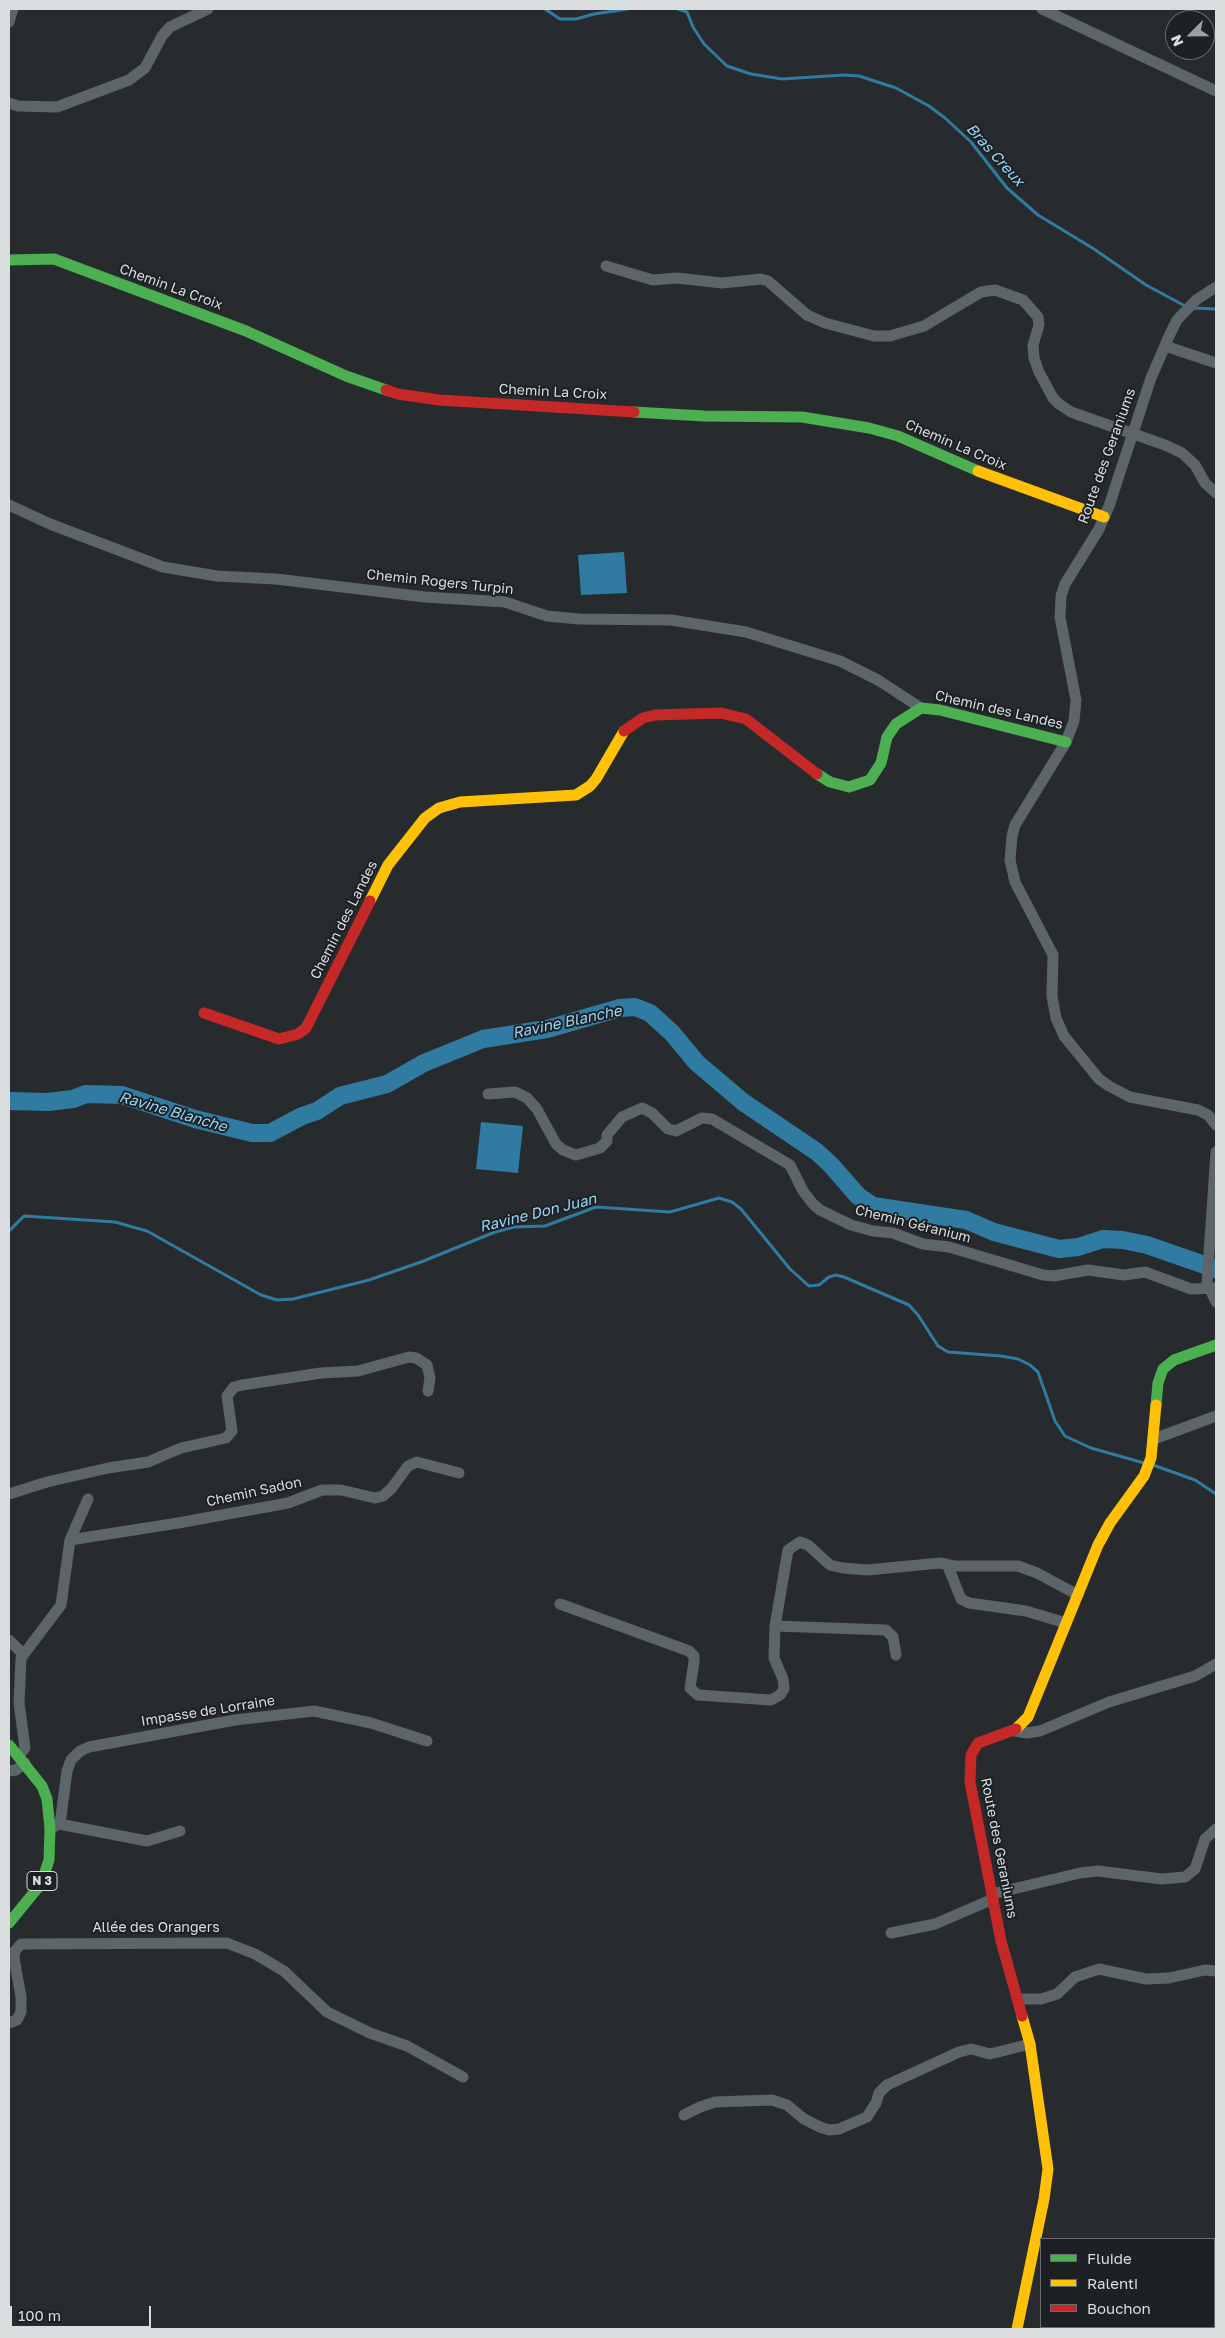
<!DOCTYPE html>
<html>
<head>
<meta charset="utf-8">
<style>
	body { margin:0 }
	#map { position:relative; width:1225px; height:2338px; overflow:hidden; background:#282b2d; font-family:"Golos Text",sans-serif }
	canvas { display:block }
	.frame { position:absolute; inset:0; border:10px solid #daddde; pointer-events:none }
	.legend { position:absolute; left:1040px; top:2238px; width:175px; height:90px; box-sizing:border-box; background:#1e2124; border:1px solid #696c6e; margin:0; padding:6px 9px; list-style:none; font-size:15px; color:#daddde }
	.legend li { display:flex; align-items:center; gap:10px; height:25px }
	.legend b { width:25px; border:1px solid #696c6e }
	.north { position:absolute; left:1165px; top:10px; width:50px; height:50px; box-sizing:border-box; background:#1e2124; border:1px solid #696c6e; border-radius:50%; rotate:247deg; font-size:14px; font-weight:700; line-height:20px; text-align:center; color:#daddde }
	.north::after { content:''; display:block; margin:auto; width:18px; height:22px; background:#9c9fa0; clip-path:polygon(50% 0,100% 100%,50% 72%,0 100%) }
	.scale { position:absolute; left:10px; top:2306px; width:141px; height:22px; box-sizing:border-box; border:2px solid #daddde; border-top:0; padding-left:6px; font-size:15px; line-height:18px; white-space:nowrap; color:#daddde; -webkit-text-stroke:4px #1e2124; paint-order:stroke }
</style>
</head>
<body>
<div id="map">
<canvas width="1225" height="2338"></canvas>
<div class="frame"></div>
<ul class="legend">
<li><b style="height:6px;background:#4caf50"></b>Fluide</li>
<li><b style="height:6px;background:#ffc107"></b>Ralenti</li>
<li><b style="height:6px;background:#c62828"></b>Bouchon</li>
</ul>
<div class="north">N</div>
<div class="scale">100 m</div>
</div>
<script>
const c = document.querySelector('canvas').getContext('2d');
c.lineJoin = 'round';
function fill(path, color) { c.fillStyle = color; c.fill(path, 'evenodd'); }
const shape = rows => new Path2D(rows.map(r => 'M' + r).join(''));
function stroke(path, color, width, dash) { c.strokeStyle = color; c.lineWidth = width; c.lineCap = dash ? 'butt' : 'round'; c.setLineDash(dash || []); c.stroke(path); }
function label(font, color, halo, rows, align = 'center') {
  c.font = font + ' "Golos Text",sans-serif'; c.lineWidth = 4; c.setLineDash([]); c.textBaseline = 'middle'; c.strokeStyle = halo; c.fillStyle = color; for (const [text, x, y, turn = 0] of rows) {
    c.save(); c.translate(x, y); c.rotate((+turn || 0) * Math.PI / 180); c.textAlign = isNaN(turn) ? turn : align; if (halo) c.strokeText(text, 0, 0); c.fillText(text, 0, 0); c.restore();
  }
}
fill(shape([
	[624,552,627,593,581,595,578,555],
	[481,1122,523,1126,518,1173,476,1169]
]), '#307ba1');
stroke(shape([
	[545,9,560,19,576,19,594,14,628,9],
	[678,9,687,12,693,27,704,44,727,66,751,74,782,79,844,75,859,76,896,88,929,106,945,118,971,142,1007,188,1038,215,1094,249,1146,285,1187,307],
	[1193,308,1216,309],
	[9,1231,24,1216,115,1222,147,1231,261,1295,277,1300,293,1299,369,1280,421,1262,495,1232,514,1227,545,1226,596,1207,670,1212,719,1198,732,1202,741,1209,790,1269,809,1286,819,1285,829,1277,836,1275,844,1277,909,1305,918,1315,938,1346,948,1352,1001,1356,1018,1359,1030,1365,1038,1372,1055,1421,1065,1436,1091,1448,1144,1463],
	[1153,1465,1195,1480,1216,1494]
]), '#307ba1', 3);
stroke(shape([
	[9,1101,48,1102,73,1099,86,1094,122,1095,195,1119,252,1133,270,1133,302,1116,317,1111,340,1096,387,1084,424,1063,483,1039,547,1029,620,1008,635,1007,650,1013,672,1033,697,1063,743,1102,817,1152,831,1165,858,1196,873,1206,966,1220,994,1232,1059,1249,1078,1247,1103,1239,1123,1240,1147,1245,1216,1269]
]), '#307ba1', 18);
stroke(shape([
	[1042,9,1216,91],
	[9,22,13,9],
	[9,103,18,106,57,107,129,80,145,68,162,36,170,27,208,9],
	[606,266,653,280,677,278,722,283,761,279,768,281,807,315,825,323,874,336,890,336,924,326,981,292,995,290,1023,300,1038,317,1039,325,1033,345,1034,358,1039,372,1053,398,1059,404,1071,412,1165,445,1182,453,1195,465,1205,483,1216,493],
	[1216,287,1196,300,1177,320,1170,334,1151,378,1109,506,1099,529,1065,584,1061,596,1060,617,1076,700,1074,721,1066,742,1015,825,1012,836,1010,860,1015,882,1053,955,1052,996,1056,1018,1064,1036,1099,1079,1109,1086,1130,1097,1198,1110,1208,1115,1216,1125],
	[1165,346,1216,363],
	[9,505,50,524,163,567,217,576,276,579,425,597,505,602,547,616,578,619,671,620,746,632,840,661,878,680,921,708],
	[488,1094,515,1092,527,1098,537,1109,556,1144,563,1150,576,1155,600,1148,607,1141,607,1135,622,1117,642,1108,652,1113,668,1129,676,1131,702,1118,712,1119,790,1165,803,1191,813,1204,820,1210,851,1225,873,1231,893,1233,923,1244,949,1247,1043,1275,1054,1276,1088,1270,1124,1275,1145,1272,1191,1289,1216,1288],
	[1216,1152,1207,1283,1216,1302],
	[1154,1439,1216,1416],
	[9,1494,47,1482,108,1468,148,1462,181,1448,226,1438,232,1431,227,1396,234,1387,242,1385,321,1373,358,1371,409,1357,416,1358,427,1365,430,1378,428,1391],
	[70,1540,178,1523,288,1503,322,1490,341,1490,375,1498,383,1496,391,1489,408,1466,417,1462,459,1473],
	[947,1564,961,1599,969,1603,1026,1611,1066,1623],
	[560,1604,689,1651,694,1656,694,1662,690,1688,698,1695,771,1700,780,1695,784,1689,783,1679,774,1658,775,1626,788,1550,800,1542,808,1545,830,1565,843,1568,867,1570,940,1563,954,1566,1018,1566,1037,1573,1078,1595],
	[775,1626,886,1630,893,1637,896,1655],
	[9,1640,23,1654],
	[1015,1731,1027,1733,1040,1731,1109,1702,1195,1676,1216,1664],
	[19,1756,25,1748,19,1703,21,1658,61,1605,70,1540,88,1499],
	[9,1771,16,1770,25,1763],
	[59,1824,147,1841,180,1831],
	[50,1829,59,1824,61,1817,67,1771,71,1760,80,1751,89,1747,235,1720,314,1711,371,1723,427,1741],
	[992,1894,1080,1873,1098,1871,1162,1879,1185,1877,1195,1869,1205,1839,1216,1829],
	[891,1933,935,1924,993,1899],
	[1018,1999,1041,1999,1057,1994,1075,1977,1099,1969,1146,1979,1169,1978,1205,1970,1216,1971],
	[9,2023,17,2020,21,2012,21,1997,14,1958,15,1951,21,1944,227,1943,255,1954,284,1971,327,2012,370,2033,407,2046,463,2077],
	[684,2115,700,2107,715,2102,772,2100,787,2105,804,2119,820,2127,829,2130,839,2129,867,2117,876,2103,879,2093,887,2085,959,2052,971,2049,990,2054,1030,2044]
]), '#5c6569', 11);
stroke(shape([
	[9,260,54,259,246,331,346,376,386,390],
	[634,412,704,416,802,417,869,428,898,436,978,471],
	[817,774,830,782,849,787,870,780,881,763,887,737,896,724,921,708,940,710,1066,742],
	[1156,1405,1158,1383,1163,1369,1174,1360,1216,1345],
	[9,1745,42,1786,47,1799,50,1829,49,1860,41,1884,9,1923]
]), '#4caf50', 11);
stroke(shape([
	[978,471,1104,517],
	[370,901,388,865,425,818,439,808,460,802,576,795,590,786,596,779,624,731],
	[1016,1729,1028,1717,1098,1545,1110,1523,1144,1476,1151,1458,1156,1405],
	[1017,2329,1044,2199,1048,2169,1030,2044,1022,2016]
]), '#ffc107', 11);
stroke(shape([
	[386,390,398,394,439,400,634,412],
	[624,731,643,718,655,715,721,713,746,719,817,774],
	[204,1013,279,1039,298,1034,306,1028,370,901],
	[1016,1729,978,1743,971,1755,970,1782,1001,1941,1022,2016]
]), '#c62828', 11);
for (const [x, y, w] of [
	[42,1881,30]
]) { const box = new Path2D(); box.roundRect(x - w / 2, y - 9.5, w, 19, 4); c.fillStyle = '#1e2124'; c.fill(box); stroke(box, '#daddde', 1); }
label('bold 12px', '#daddde', null, [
	["N 3",42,1881]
]);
label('14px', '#daddde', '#1e2124', [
	["Chemin La Croix",171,287,20],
	["Chemin La Croix",553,392,3],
	["Chemin La Croix",956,445,23],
	["Route des Geraniums",1107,456,-70],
	["Chemin Rogers Turpin",440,582,6],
	["Chemin des Landes",999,710,13],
	["Chemin des Landes",344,920,-63],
	["Chemin Géranium",913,1224,14],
	["Chemin Sadon",254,1492,-12],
	["Impasse de Lorraine",208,1711,-9],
	["Route des Geraniums",999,1848,79],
	["Allée des Orangers",156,1928]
]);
label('italic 15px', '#97d3f7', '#1e2124', [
	["Bras Creux",995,155,48],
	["Ravine Blanche",567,1022,-12],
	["Ravine Blanche",173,1112,16],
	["Ravine Don Juan",538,1213,-14]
]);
</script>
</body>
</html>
